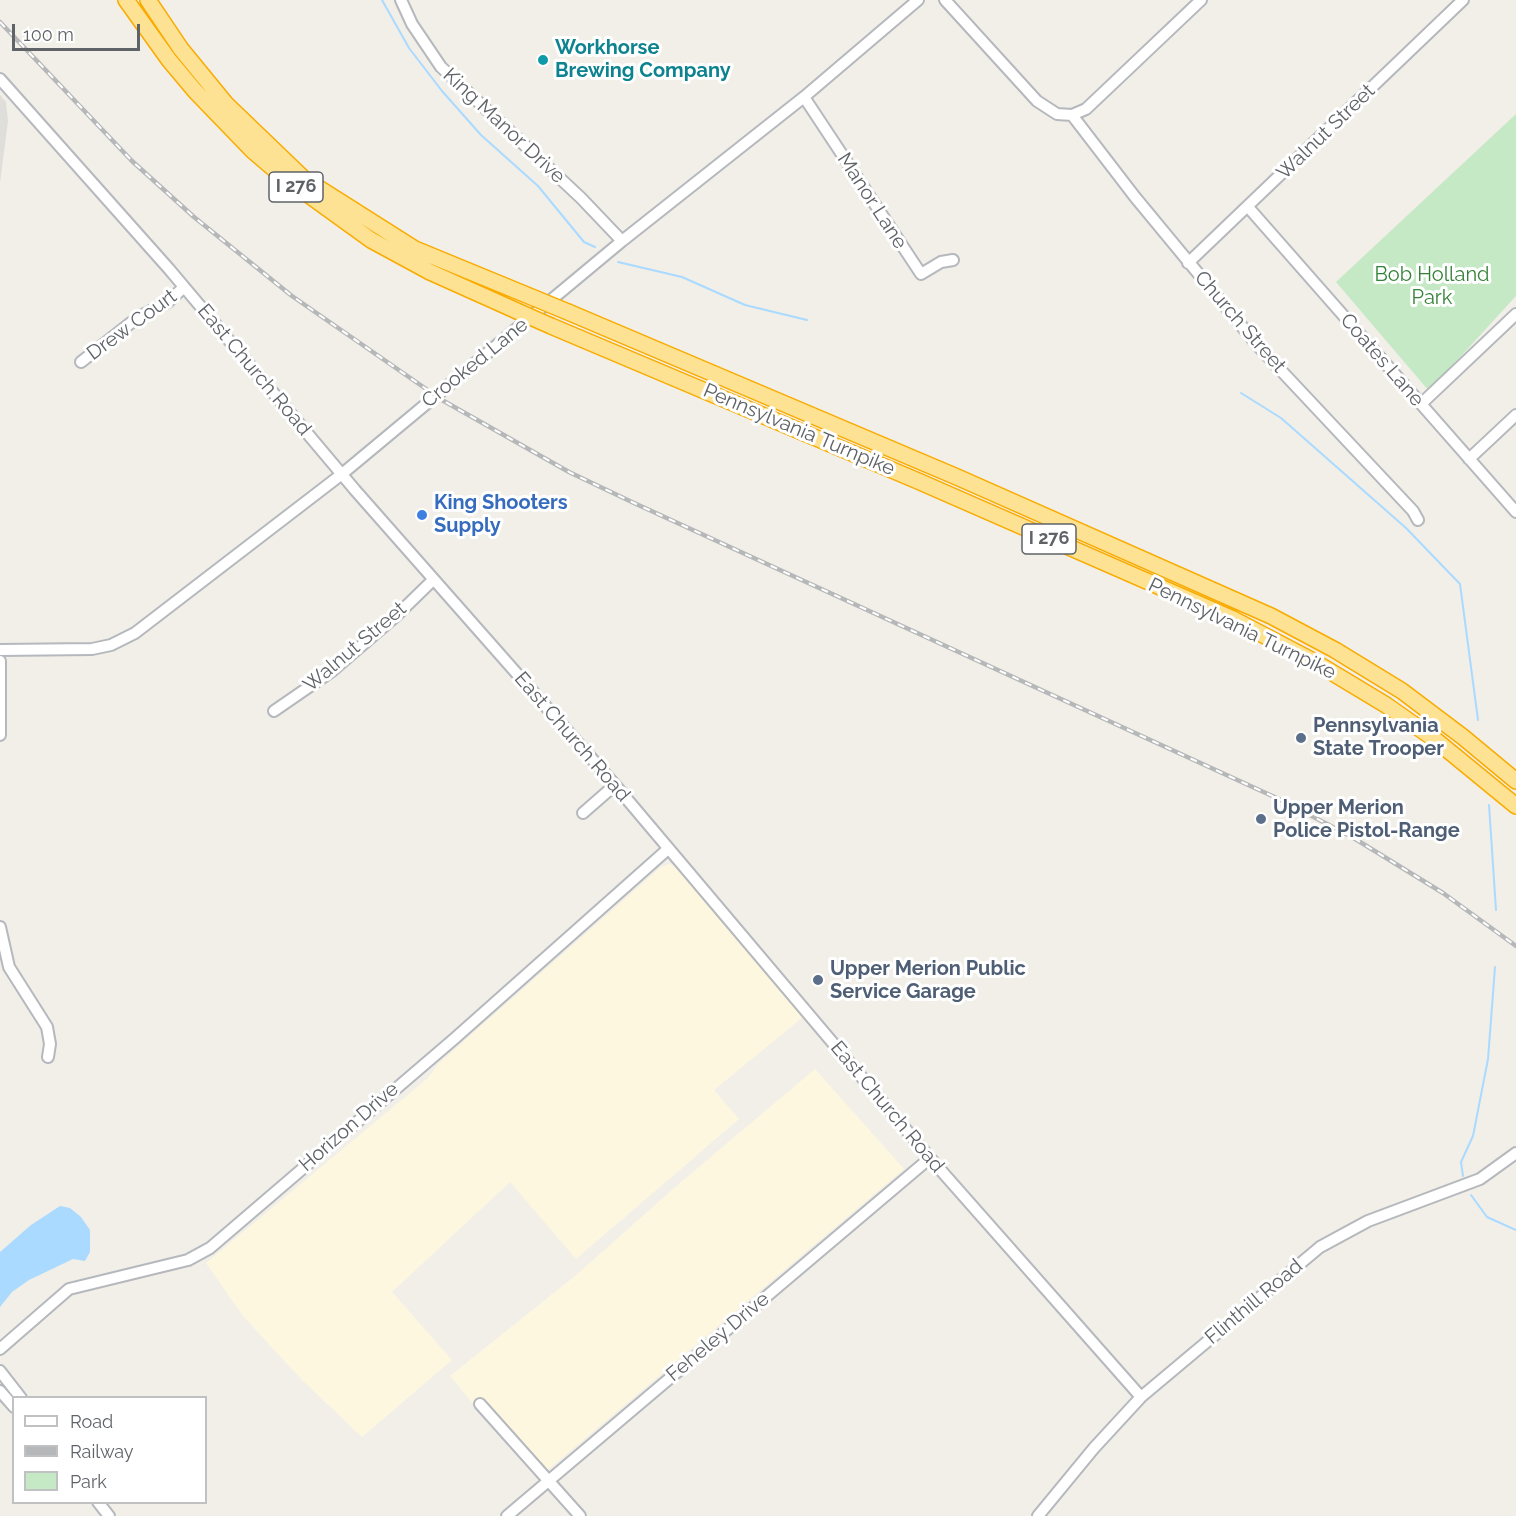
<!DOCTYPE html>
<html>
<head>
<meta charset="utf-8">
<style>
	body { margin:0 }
	#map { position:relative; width:1516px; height:1516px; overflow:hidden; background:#f1efe8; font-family:Raleway,sans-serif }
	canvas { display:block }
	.legend { position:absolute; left:12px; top:1396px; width:195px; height:108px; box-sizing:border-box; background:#fff; border:2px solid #bfc1c3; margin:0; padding:8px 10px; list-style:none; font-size:18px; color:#5f6368 }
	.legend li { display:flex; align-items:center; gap:12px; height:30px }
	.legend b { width:30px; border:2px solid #bfc1c3 }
	.scale { position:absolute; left:12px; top:24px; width:128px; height:27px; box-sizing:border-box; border:3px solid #5f6368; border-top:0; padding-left:8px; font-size:18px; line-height:21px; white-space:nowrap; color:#5f6368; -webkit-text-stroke:4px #fff; paint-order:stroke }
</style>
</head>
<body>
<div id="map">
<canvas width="1516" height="1516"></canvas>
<ul class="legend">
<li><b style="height:8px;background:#fff"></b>Road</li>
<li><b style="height:8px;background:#b6b7b8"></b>Railway</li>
<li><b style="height:16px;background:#c5e8c5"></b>Park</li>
</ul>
<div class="scale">100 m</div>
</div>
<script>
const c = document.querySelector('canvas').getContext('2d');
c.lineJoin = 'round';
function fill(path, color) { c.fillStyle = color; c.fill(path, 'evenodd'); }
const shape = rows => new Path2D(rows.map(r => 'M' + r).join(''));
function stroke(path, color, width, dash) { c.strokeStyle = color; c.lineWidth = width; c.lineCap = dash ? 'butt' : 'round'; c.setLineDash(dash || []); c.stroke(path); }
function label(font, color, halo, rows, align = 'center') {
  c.font = font + ' Raleway,sans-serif'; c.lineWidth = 6; c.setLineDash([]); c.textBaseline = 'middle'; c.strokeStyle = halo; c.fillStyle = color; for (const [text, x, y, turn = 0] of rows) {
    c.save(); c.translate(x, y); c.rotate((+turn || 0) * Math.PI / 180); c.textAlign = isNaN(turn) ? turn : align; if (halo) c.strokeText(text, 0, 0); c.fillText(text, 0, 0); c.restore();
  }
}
fill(shape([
	[669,864,675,866,803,1017,714,1090,739,1119,576,1259,510,1182,392,1292,452,1360,362,1437,301,1379,243,1316,206,1263,428,1078,438,1064,661,867],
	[815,1069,904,1169,537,1479,450,1376,575,1276,680,1183]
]), '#fef7e0');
fill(shape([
	[0,95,6,102,8,121,0,183]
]), '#e0deda');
fill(shape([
	[1516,114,1516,296,1429,391,1336,282]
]), '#c5e8c5');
fill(shape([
	[60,1206,70,1208,81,1217,90,1230,90,1252,85,1261,73,1259,29,1280,12,1292,0,1307,0,1252,31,1225]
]), '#aadaff');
stroke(shape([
	[382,0,409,48,442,91,481,135,538,186,584,242,595,247],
	[618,262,682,277,745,305,807,320],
	[1241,393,1281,418,1406,528,1460,584,1478,720],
	[1489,805,1496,910],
	[1463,1176,1461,1162,1473,1136,1488,1059,1495,967],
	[1471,1195,1487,1217,1516,1230]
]), '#aadaff', 2);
const minor = shape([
	[401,0,412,24,441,67,581,198,622,241],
	[945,0,1037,101,1057,114,1072,115,1086,109,1201,0],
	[0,79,169,269,355,490,615,785,930,1158,1141,1397],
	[804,97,921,274,941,262,953,260],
	[1072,115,1135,197,1259,347,1413,511,1418,520],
	[1248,207,1516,512],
	[1188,263,1463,0],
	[81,362,137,318,168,302,184,287],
	[1421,404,1516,314],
	[1469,459,1516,415],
	[0,650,92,649,111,645,135,633,342,474,622,241,804,97,918,0],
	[0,661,0,735],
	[274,711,332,671,396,616,433,580],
	[583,813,615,785],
	[0,927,9,967,47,1027,50,1044,48,1057],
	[0,1349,69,1289,188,1260,210,1248,454,1039,668,849],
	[0,1371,21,1398],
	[0,1391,14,1407],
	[480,1404,580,1516],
	[98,1502,109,1516],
	[507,1516,930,1158],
	[1038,1516,1094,1448,1141,1397,1320,1247,1368,1221,1480,1179,1516,1153]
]);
const highway = shape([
	[126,0,169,60,195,91,253,151,281,175,371,240,430,272,517,311],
	[148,0,181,49,226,104,303,178,415,249,534,298],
	[568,312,957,477,1271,616,1335,650,1402,691,1463,737,1516,781],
	[551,326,918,481,1231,618,1313,661,1386,705,1433,738,1516,806]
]);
stroke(minor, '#b5b8bc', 14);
stroke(highway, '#f9ab00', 18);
stroke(minor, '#fff', 10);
stroke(highway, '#fde293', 15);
const rail = shape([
	[0,22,132,161,194,217,292,296,442,400,569,472,634,503,1281,800,1352,837,1443,893,1516,946]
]);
stroke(rail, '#b6b7b8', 4.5);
stroke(rail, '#fff', 2, [7]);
const highwayBridge = shape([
	[534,298,568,312],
	[517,311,551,326]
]);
stroke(highwayBridge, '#f9ab00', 18, []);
stroke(highwayBridge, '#fde293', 15);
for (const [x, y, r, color] of [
	[543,60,6,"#0f9aa8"],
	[422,515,6,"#3f7fe0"],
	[1301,738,6,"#5c6f8a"],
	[1261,819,6,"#5c6f8a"],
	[818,980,6,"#5c6f8a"]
]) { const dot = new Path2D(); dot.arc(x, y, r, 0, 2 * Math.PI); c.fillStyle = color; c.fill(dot); stroke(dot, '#fff', 2); }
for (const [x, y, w] of [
	[296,187,54],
	[1049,539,54]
]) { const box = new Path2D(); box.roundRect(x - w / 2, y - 15, w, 30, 4.5); c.fillStyle = '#fff'; c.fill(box); stroke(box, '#5f6368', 1.5); }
label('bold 18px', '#5f6368', null, [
	["I 276",296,187],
	["I 276",1049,539]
]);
label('bold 20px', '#0d838f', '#fff', [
	["Workhorse",555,48],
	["Brewing Company",555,71]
], 'left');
label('20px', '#5f6368', '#fff', [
	["King Manor Drive",504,126,43],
	["Walnut Street",1326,132,-44],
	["Manor Lane",872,201,57],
	["Church Street",1240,322,49],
	["Drew Court",132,325,-36],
	["Coates Lane",1382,360,49],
	["Crooked Lane",475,363,-39],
	["East Church Road",254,370,50],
	["Pennsylvania Turnpike",799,430,23],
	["Pennsylvania Turnpike",1242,629,26],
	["Walnut Street",355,647,-40],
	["East Church Road",572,737,49],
	["East Church Road",887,1107,50],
	["Horizon Drive",349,1127,-41],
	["Flinthill Road",1254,1302,-40],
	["Feheley Drive",718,1337,-40]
]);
label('20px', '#348238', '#fff', [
	["Bob Holland",1432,275],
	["Park",1432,298]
]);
label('bold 20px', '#366cbe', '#fff', [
	["King Shooters",434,503],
	["Supply",434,526]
], 'left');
label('bold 20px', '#4e5e75', '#fff', [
	["Pennsylvania",1313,726],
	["State Trooper",1313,749],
	["Upper Merion",1273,808],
	["Police Pistol-Range",1273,831],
	["Upper Merion Public",830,969],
	["Service Garage",830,992]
], 'left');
</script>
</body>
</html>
